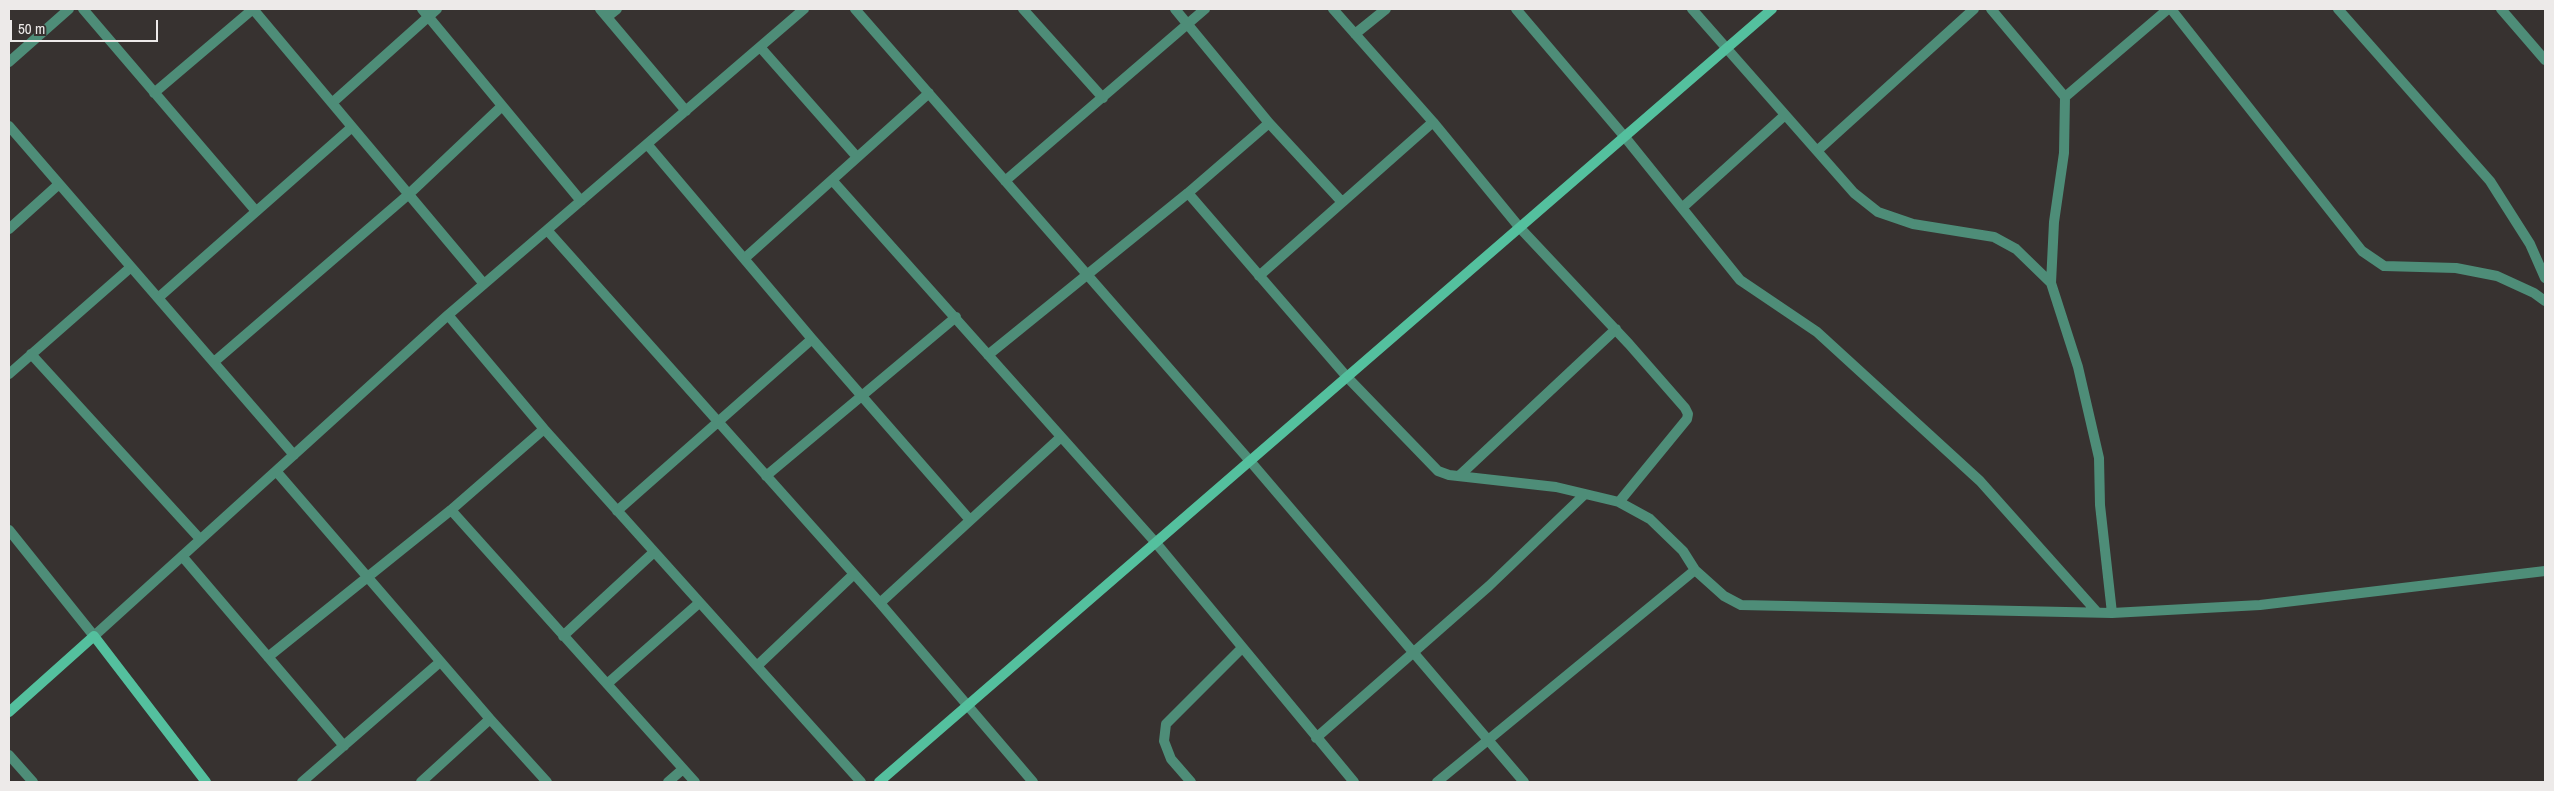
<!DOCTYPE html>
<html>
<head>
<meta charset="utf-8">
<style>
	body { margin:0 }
	#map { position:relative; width:2554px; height:791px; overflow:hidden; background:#373230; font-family:"Archivo Narrow",sans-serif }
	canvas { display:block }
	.frame { position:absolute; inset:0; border:10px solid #edeae9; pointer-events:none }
	.scale { position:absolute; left:10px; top:20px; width:148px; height:22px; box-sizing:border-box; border:2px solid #edeae9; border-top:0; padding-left:6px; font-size:15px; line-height:18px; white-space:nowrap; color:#edeae9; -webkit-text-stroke:4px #373230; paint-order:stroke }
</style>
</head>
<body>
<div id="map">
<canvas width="2554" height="791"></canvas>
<div class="frame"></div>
<div class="scale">50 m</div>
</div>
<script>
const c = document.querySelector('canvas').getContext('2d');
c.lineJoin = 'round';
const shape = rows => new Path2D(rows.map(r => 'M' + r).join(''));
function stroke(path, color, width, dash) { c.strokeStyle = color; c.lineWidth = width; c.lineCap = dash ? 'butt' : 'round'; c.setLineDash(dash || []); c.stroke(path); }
stroke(shape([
	[83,9,255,210],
	[253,9,484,284],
	[422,9,581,201],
	[600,9,686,111],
	[855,9,1250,461,1524,782],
	[1023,9,1103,98],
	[1175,9,1269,123,1342,202],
	[1333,9,1433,122,1520,228,1629,344,1685,408,1688,414,1687,419,1619,502],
	[1516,9,1624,136,1740,280,1817,332,1980,481,2097,612],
	[1692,9,1854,193,1878,212,1913,224,1994,237,2016,249,2051,283],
	[1991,9,2065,97,2064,153,2054,222,2051,283,2078,367,2099,458,2100,505,2112,613],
	[2171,9,2362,251,2384,266,2456,268,2497,276,2534,293,2545,301],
	[2338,9,2490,181,2530,244,2545,278],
	[2501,9,2545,60],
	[607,17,617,9],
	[1355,34,1386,9],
	[760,47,857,157],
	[9,62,69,9],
	[154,93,253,9],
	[2065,97,2168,9],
	[332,103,437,9],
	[9,126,294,455],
	[647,144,812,339,970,520],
	[1817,151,1974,9],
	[832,180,1156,543,1354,782],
	[1005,181,1205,9],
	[1188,193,1347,377,1438,471,1449,475,1556,487,1619,502,1650,519,1683,551,1695,570,1724,596,1741,605,2112,613,2260,605,2545,571],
	[1682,208,1785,115],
	[9,229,59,184],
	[547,230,880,603,1033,782],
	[745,258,929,93],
	[1259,276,1433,122],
	[158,298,352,127],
	[448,315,544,429,861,782],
	[31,354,200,539],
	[988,355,1188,193,1269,123],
	[214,362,409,194,502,106],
	[9,374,131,267],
	[276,471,490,719,547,782],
	[766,476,956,317],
	[1459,476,1616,329],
	[451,510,695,782],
	[617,511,812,339],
	[9,530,94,636,448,315,804,9],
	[182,556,344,746],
	[880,603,1061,437],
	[563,636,654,552],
	[268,657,451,510,544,429],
	[757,666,854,574],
	[607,684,699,603],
	[1316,738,1489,586,1585,494],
	[9,755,33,782],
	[302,782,440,662],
	[421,782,490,719],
	[668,782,683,769],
	[1191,782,1171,759,1164,741,1166,724,1242,648],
	[1437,782,1695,570]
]), '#4e8d78', 10);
stroke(shape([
	[9,712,94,636,206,782],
	[879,782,1772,9]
]), '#54c09e', 10);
</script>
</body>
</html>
